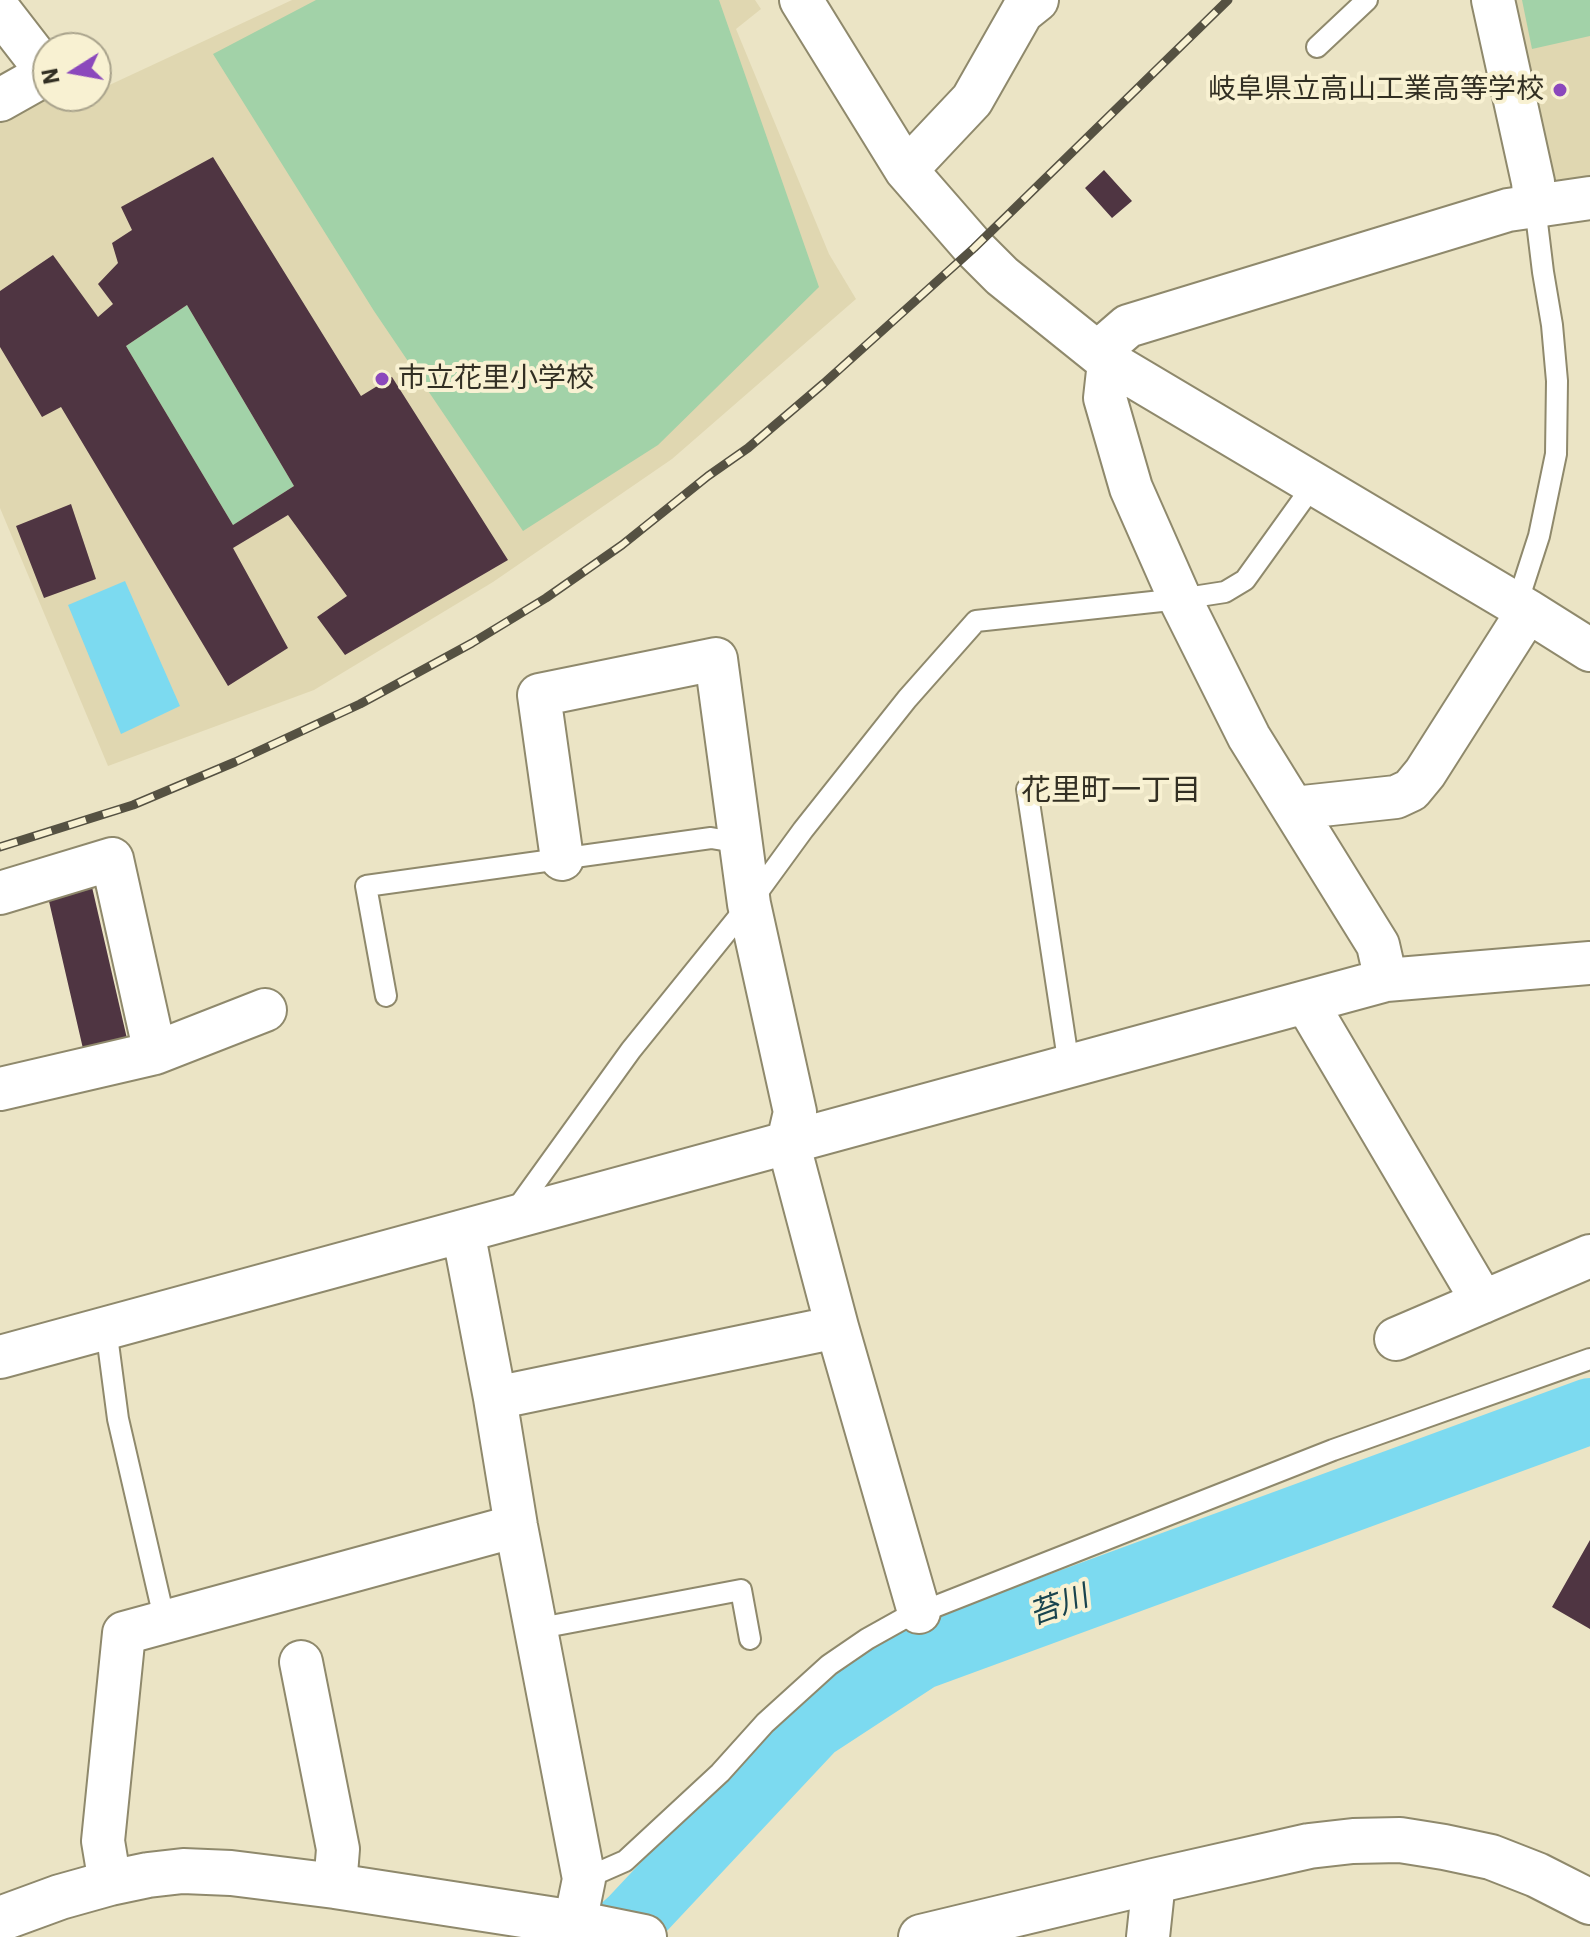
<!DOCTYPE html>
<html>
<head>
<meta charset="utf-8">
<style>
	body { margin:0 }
	#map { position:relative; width:1590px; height:1937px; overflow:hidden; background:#ebe4c5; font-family:"IBM Plex Sans",sans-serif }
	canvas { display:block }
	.north { position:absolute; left:32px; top:32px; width:80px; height:80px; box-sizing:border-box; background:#f8f1d2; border:2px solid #a9a38c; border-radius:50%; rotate:259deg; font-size:22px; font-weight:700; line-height:32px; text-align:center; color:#322f23 }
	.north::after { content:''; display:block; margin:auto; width:28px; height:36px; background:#8b48bc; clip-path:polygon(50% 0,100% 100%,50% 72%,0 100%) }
</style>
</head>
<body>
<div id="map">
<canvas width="1590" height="1937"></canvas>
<div class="north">N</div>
</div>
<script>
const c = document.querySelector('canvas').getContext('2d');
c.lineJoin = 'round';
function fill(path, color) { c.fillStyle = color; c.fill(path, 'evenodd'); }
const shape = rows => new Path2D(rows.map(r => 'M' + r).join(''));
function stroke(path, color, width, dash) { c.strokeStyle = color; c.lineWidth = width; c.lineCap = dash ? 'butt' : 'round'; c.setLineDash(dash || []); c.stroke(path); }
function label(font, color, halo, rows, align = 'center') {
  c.font = font + ' "IBM Plex Sans","Noto Sans JP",sans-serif'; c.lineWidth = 8; c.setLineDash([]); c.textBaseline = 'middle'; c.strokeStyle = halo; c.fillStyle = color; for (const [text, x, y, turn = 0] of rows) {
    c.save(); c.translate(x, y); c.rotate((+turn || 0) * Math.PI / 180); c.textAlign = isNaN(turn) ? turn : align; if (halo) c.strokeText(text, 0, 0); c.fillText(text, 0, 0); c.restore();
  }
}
fill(shape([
	[292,0,755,0,761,9,736,29,829,254,856,299,672,459,493,582,314,690,108,766,0,508,0,115,48,96,96,96,96,86,103,88],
	[1510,0,1590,0,1590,180,1549,185]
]), '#e0d7b1');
fill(shape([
	[316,0,719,0,819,287,658,445,523,531,374,311,213,54],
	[1522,0,1590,0,1590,36,1532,49],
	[187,305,294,486,233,525,126,346]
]), '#a2d2a8');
fill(shape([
	[125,581,180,706,121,734,68,605]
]), '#7cdaf0');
stroke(shape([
	[613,1937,632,1920,813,1727,920,1657,1590,1411]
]), '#7cdaf0', 66);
fill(shape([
	[213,157,361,396,392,377,508,560,345,655,317,617,347,596,288,515,233,548,288,648,228,686,61,407,42,417,0,347,0,291,53,255,98,317,113,304,98,284,118,263,112,243,132,230,121,207],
	[187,305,294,486,233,525,126,346],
	[1104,170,1132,201,1112,218,1085,188],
	[71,504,96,579,44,598,16,526],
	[92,887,128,1043,84,1053,48,897],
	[1590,1540,1590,1629,1552,1607]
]), '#4f3542');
const service = shape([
	[1317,47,1367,0],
	[1517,604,1539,536,1556,454,1557,381,1552,325,1543,272,1535,206],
	[1027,789,1069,1066],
	[386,996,366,886,711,838,741,843],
	[515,1211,631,1050,749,904,803,830,907,699,976,621,1180,599,1225,592,1245,580,1314,484],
	[106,1328,118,1419,165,1622],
	[535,1629,741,1590,750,1639],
	[584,1879,625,1861,720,1773,765,1723,829,1665,867,1639,901,1620,1333,1450,1590,1359]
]);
const minor = shape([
	[801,0,906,170,974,248,1002,276,1109,362,1528,611,1590,650],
	[1493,0,1533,182,1535,206],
	[0,11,48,73,0,100],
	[906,170,972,100,1022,12,1037,0],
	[1098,352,1128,326,1508,210,1590,198],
	[1109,362,1105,398,1131,488,1180,599,1249,737,1378,945,1386,980],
	[1294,808,1396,797,1411,790,1425,773,1528,611],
	[562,859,539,695,716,659,749,904,795,1112,788,1142,837,1327,919,1612],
	[0,893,112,859,155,1053,0,1089],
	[1306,1002,1483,1302],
	[155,1053,265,1010],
	[463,1231,495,1398,516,1526,584,1879,575,1923],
	[1396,1339,1590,1256],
	[0,1357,1386,980,1590,963],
	[495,1398,837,1327],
	[301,1662,338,1849,335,1886],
	[110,1883,103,1841,124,1633,516,1526],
	[1148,1937,1154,1881]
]);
const tertiary = shape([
	[0,1919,60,1897,110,1883,148,1875,183,1871,231,1873,335,1886,575,1923,644,1937],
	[921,1937,1154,1881,1309,1846,1353,1841,1400,1840,1444,1847,1491,1857,1537,1875,1590,1902]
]);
stroke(service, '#8f896c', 24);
stroke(minor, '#8f896c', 46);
stroke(tertiary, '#8f896c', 48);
stroke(service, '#fff', 20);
stroke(minor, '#fff', 42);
stroke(tertiary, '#fff', 44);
const rail = shape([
	[0,847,133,805,235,762,360,704,472,643,546,598,622,545,708,476,748,448,823,384,974,248,1228,0]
]);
stroke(rail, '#555142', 9);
stroke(rail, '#f8f1d2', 6, [18]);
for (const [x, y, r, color] of [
	[1560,90,8,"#8b48bc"],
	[382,379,8,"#8b48bc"]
]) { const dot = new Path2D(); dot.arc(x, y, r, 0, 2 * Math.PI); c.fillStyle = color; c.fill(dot); stroke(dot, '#f8f1d2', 3); }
label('28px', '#322f23', '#f8f1d2', [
	["岐阜県立高山工業高等学校",1544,90],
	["市立花里小学校",398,379,"left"]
], 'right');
label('30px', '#322f23', '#f8f1d2', [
	["花里町一丁目",1111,791]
]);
label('italic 30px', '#19444e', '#f8f1d2', [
	["苔川",1059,1606,-20]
]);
</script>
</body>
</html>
